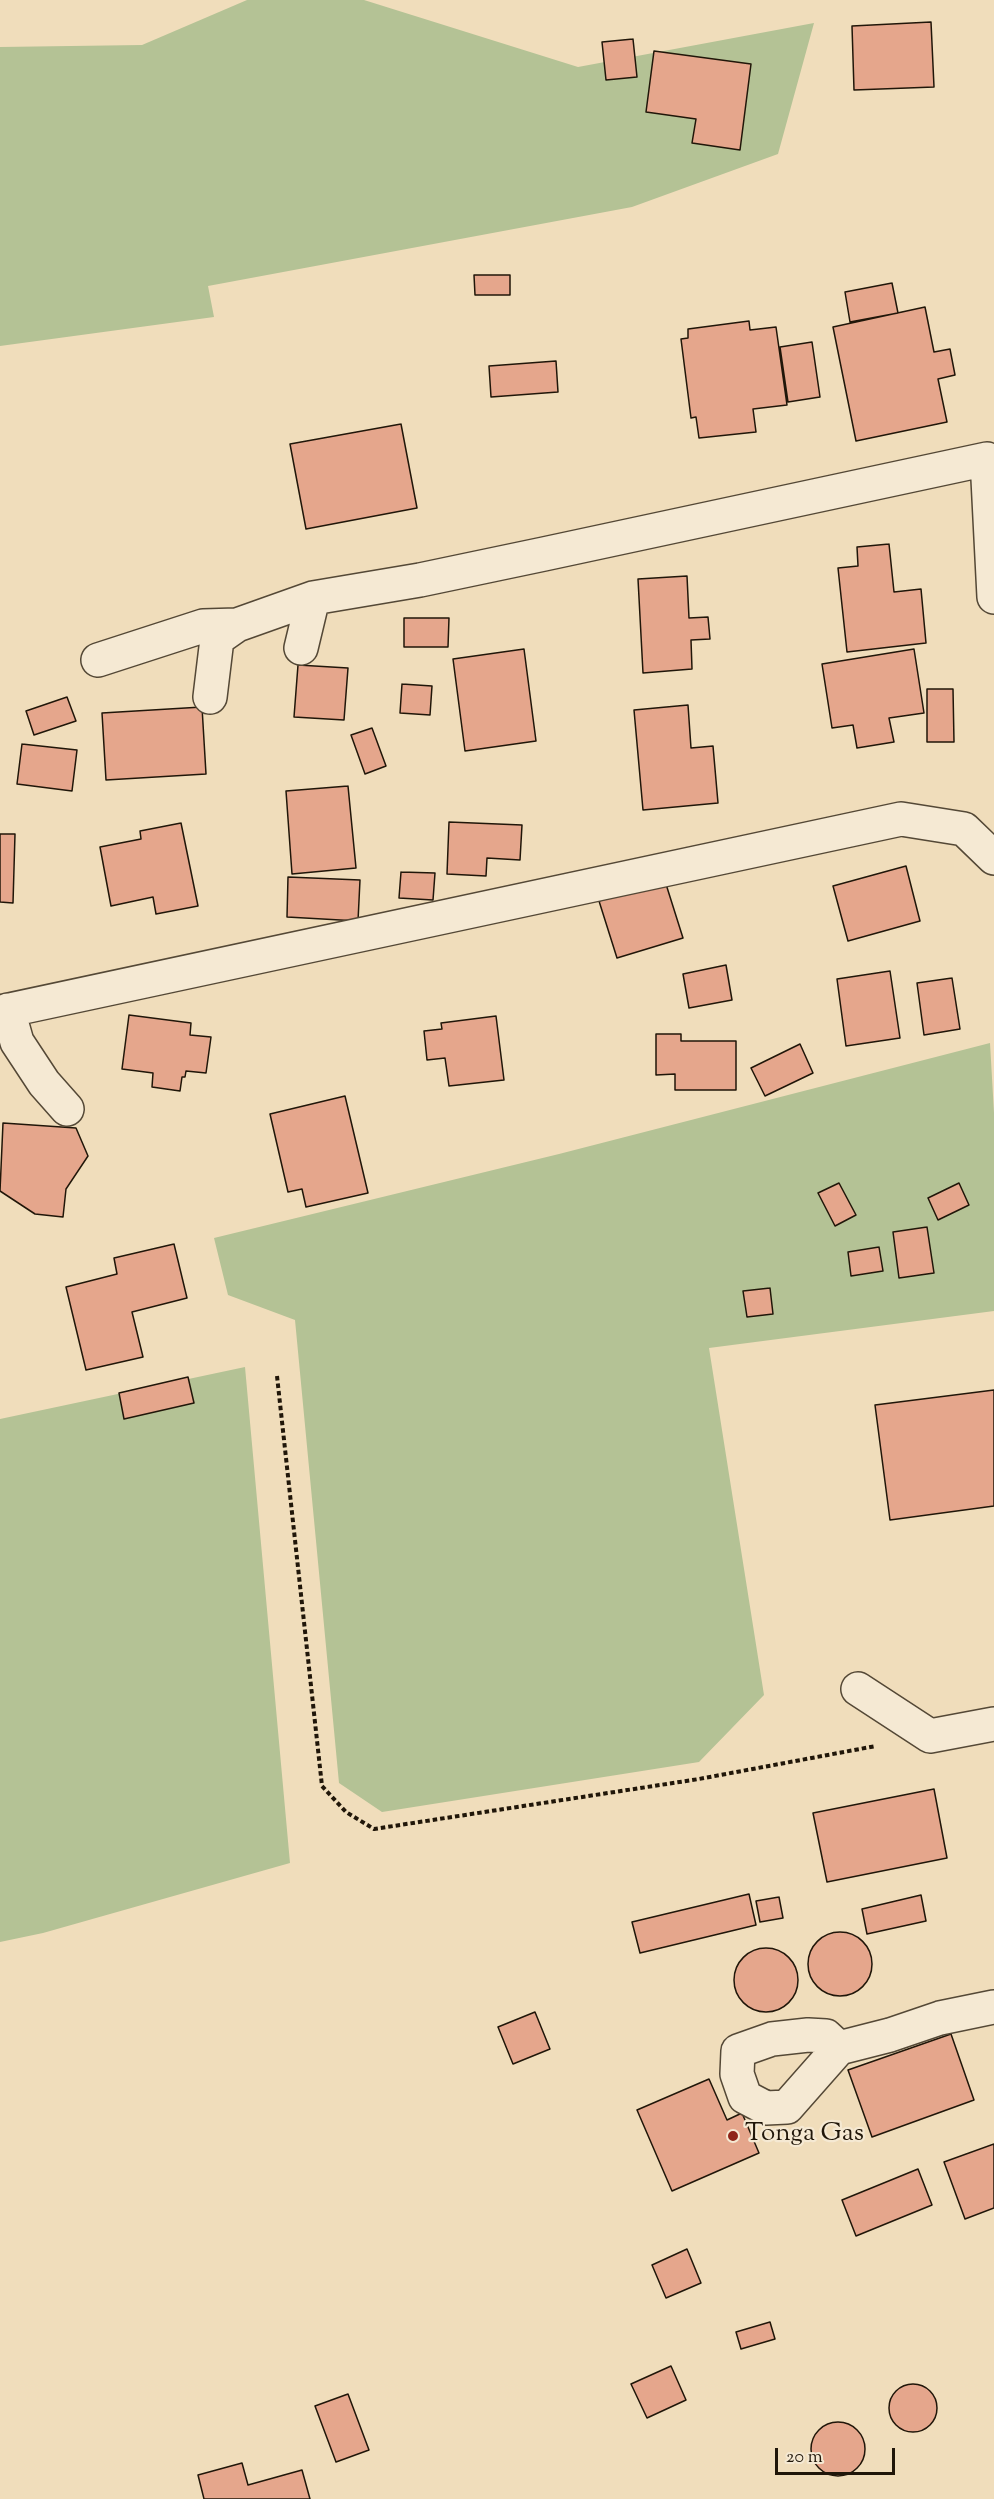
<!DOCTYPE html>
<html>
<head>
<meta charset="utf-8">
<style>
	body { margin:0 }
	#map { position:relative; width:994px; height:2499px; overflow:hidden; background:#f0ddbb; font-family:"Sorts Mill Goudy",serif }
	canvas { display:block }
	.scale { position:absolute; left:775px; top:2448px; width:120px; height:27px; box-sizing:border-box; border:3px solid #201609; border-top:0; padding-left:8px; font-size:18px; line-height:21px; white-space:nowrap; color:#201609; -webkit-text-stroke:4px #f5e9d3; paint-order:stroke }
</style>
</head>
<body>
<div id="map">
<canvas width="994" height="2499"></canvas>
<div class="scale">20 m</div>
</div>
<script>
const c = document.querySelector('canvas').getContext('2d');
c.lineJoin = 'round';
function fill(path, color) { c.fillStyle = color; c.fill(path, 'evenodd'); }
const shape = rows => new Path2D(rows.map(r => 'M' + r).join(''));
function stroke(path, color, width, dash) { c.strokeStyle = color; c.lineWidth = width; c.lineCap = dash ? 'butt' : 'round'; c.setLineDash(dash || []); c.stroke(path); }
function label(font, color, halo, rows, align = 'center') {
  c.font = font + ' "Sorts Mill Goudy",serif'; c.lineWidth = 4.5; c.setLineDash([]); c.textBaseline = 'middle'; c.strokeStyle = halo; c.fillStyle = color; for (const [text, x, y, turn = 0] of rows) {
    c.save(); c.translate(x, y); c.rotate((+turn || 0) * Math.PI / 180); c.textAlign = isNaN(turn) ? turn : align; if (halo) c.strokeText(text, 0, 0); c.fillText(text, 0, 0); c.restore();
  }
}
fill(shape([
	[247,0,364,0,578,67,814,23,778,154,632,207,208,286,214,317,0,346,0,47,142,45],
	[990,1043,994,1113,994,1311,709,1348,764,1695,699,1762,382,1812,339,1783,295,1320,228,1295,214,1238,559,1154],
	[245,1367,290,1863,43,1933,0,1942,0,1419]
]), '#b4c295');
const building = shape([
	[931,22,934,87,854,90,852,26,931,22],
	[633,39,637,77,606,80,602,42,633,39],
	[654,51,751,64,740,150,692,143,696,119,646,112,654,51],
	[474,275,510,275,510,295,475,295,474,275],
	[892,283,898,313,850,322,845,292,892,283],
	[925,307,934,352,950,349,955,375,938,379,947,422,856,441,833,327,925,307],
	[749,321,750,330,776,327,787,405,753,409,756,432,699,438,696,417,691,418,681,339,688,338,688,329,749,321],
	[812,342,820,397,788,402,780,347,812,342],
	[556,361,558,392,491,397,489,366,556,361],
	[401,424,417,508,306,529,290,444,401,424],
	[889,544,894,592,921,589,926,643,847,652,838,568,858,566,857,547,889,544],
	[687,576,689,618,708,617,710,639,691,640,692,669,643,673,638,579,687,576],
	[404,618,449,618,448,647,404,647,404,618],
	[524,649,536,741,465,751,453,659,524,649],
	[914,649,924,713,889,718,894,742,857,748,853,725,832,728,822,664,914,649],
	[298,665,348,668,344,720,294,717,298,665],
	[402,684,432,686,430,715,400,713,402,684],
	[927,689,953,689,954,742,927,742,927,689],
	[67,697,76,721,34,735,26,711,67,697],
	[688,705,691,748,713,746,718,803,643,810,634,710,688,705],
	[202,707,206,774,106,780,102,713,202,707],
	[372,728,386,766,365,774,351,735,372,728],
	[22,744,77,750,72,791,17,784,22,744],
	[348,786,356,868,292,874,286,791,348,786],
	[449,822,522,825,520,860,487,858,486,876,447,874,449,822],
	[181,823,198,906,156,914,153,897,111,906,100,847,141,839,140,831,181,823],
	[0,834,15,834,13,903,0,902,0,834],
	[906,866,920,921,848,941,833,886,906,866],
	[401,872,435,873,433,900,399,898,401,872],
	[288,877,360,880,358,921,287,917,288,877],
	[665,881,683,938,617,958,599,901,665,881],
	[726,965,732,1000,689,1008,683,974,726,965],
	[890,971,900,1038,846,1046,837,979,890,971],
	[952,978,960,1029,924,1035,917,983,952,978],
	[129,1015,191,1023,190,1035,211,1037,206,1073,186,1071,185,1077,182,1077,180,1091,152,1087,153,1073,122,1069,129,1015],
	[496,1016,504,1080,449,1086,445,1058,427,1060,424,1031,442,1029,441,1023,496,1016],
	[656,1034,681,1034,681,1041,736,1041,736,1090,675,1090,675,1074,656,1075,656,1034],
	[800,1044,813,1073,765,1096,751,1068,800,1044],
	[345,1096,368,1193,306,1207,302,1189,288,1192,270,1114,345,1096],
	[3,1123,76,1128,88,1156,66,1189,63,1217,35,1214,0,1191,3,1123],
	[839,1183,856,1215,835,1226,818,1193,839,1183],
	[959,1183,969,1205,938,1220,928,1198,959,1183],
	[927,1227,934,1273,899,1278,893,1232,927,1227],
	[174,1244,187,1298,132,1312,143,1357,86,1370,66,1287,117,1274,114,1258,174,1244],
	[879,1247,883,1271,851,1276,848,1252,879,1247],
	[770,1288,773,1314,747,1317,743,1291,770,1288],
	[188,1377,194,1403,124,1419,119,1393,188,1377],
	[994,1390,994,1506,890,1520,875,1405,994,1390],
	[934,1789,947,1858,827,1882,813,1813,934,1789],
	[749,1894,756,1925,640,1953,632,1922,749,1894],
	[921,1895,926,1921,867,1934,862,1909,921,1895],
	[779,1897,783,1918,760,1922,756,1901,779,1897],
	'808 1964a32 32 0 1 1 64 0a32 32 0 1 1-64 0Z',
	'734 1980a32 32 0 1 1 64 0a32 32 0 1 1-64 0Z',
	[535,2012,550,2049,513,2064,498,2027,535,2012],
	[951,2034,974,2100,872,2137,848,2070,951,2034],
	[709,2079,727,2120,742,2113,759,2153,672,2191,637,2110,709,2079],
	[994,2144,994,2208,965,2219,944,2162,994,2144],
	[918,2169,932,2205,856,2236,842,2200,918,2169],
	[687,2249,701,2283,666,2298,652,2265,687,2249],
	[770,2322,775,2339,741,2349,736,2332,770,2322],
	[671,2366,686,2400,647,2418,631,2384,671,2366],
	'889 2408a24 24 0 1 1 48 0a24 24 0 1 1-48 0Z',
	[348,2394,369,2450,336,2462,315,2406,348,2394],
	'811 2449a27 27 0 1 1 54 0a27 27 0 1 1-54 0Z',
	[242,2463,248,2485,302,2470,310,2499,204,2499,198,2475,242,2463]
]);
fill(building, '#e5a68c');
stroke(building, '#201609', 1.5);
const minor = shape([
	[301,648,313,598],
	[98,660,203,626,237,625],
	[210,697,217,639,237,625,313,598,420,580,544,554,987,459,994,597],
	[8,1010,17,1042,44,1083,67,1109],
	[0,1012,901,819,964,829,994,858],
	[858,1689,930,1736,994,1724],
	[839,2048,826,2036,808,2035,772,2039,738,2051,737,2074,745,2097,766,2108,787,2107,839,2048,890,2035,940,2018,994,2007]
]);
stroke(minor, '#544836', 36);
stroke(shape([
	[277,1376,322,1786,346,1812,374,1829,699,1779,876,1746]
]), '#201609', 4, [4.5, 3]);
stroke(minor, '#f5e9d3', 33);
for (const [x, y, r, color] of [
	[733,2136,6,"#8f2418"]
]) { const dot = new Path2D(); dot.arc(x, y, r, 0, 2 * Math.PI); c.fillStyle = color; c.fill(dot); stroke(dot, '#f5e9d3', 2); }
label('26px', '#201609', '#f5e9d3', [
	["Tonga Gas",745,2136]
], 'left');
</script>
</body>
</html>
